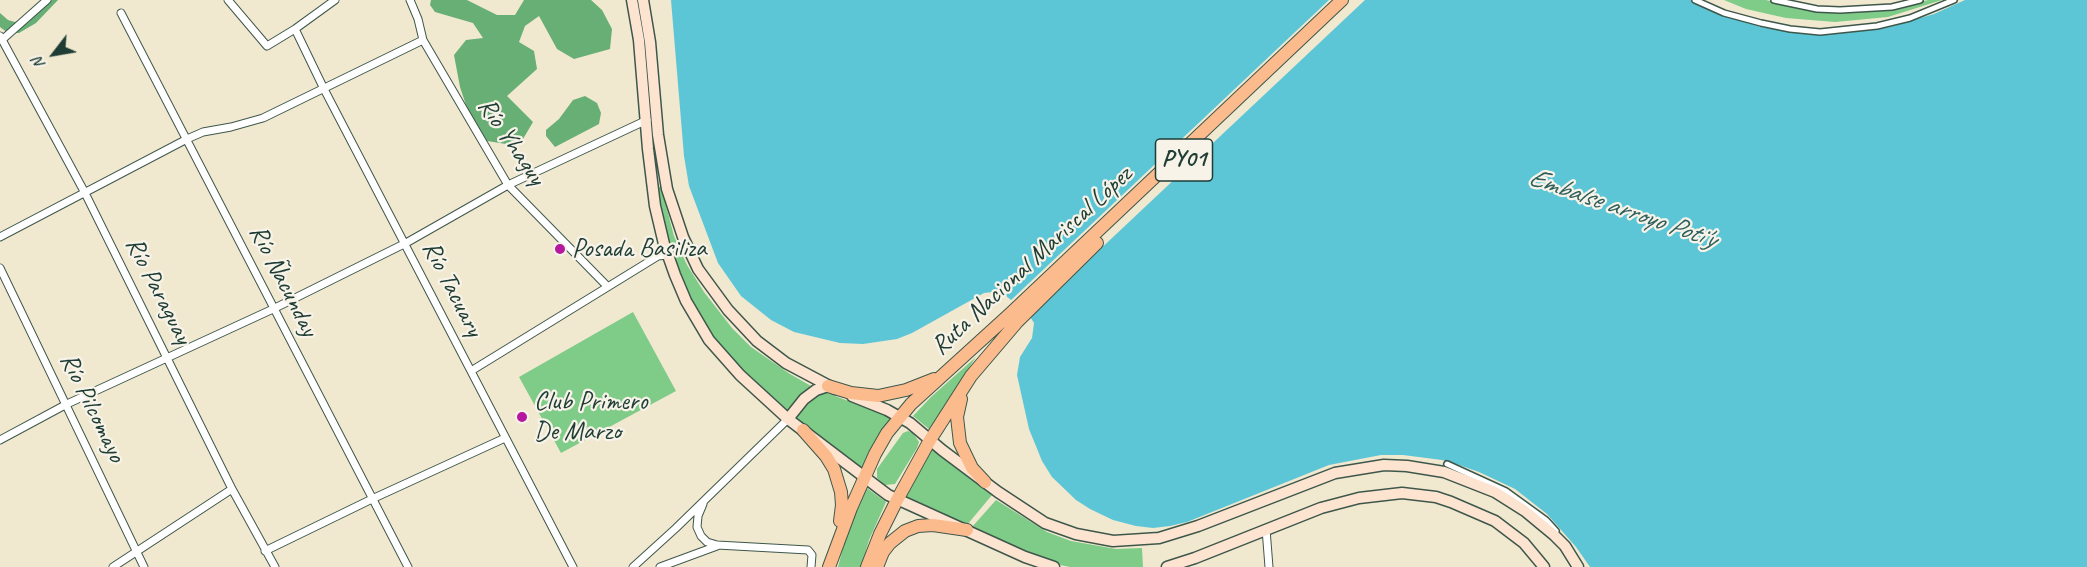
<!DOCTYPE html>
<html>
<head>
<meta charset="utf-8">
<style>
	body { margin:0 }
	#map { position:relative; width:2087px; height:567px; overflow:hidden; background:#f1e8d0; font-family:Caveat,sans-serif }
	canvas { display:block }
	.north { position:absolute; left:24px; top:24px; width:60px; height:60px; -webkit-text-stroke:4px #f7f3e8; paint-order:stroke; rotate:239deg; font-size:16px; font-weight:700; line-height:24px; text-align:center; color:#1f3d34 }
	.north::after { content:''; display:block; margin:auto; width:21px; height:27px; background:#1f3d34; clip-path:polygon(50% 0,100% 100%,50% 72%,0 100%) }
</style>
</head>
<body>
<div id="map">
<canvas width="2087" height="567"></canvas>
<div class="north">N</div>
</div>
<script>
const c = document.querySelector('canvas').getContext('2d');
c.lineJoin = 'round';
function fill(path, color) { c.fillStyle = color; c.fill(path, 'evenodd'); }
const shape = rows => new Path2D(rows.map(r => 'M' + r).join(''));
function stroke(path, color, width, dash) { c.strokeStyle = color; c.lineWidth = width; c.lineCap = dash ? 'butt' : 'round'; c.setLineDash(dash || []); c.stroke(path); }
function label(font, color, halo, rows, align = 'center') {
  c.font = font + ' Caveat,sans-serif'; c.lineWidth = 4.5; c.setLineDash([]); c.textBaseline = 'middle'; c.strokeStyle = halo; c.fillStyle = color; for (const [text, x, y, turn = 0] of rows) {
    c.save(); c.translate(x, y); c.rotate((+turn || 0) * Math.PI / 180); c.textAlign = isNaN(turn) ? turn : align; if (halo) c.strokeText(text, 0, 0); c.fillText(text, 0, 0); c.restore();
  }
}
fill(shape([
	[1724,0,1766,0,1796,8,1848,13,1899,7,1928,0,1942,0,1888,17,1835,22,1786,18,1746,9],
	[657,187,661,187,674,236,687,265,704,292,732,328,751,347,790,374,811,386,787,410,748,376,709,331,685,289,671,250],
	[633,312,676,391,561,453,519,377],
	[976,357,929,429,913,416,931,397],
	[825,392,894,419,860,473,795,418,815,395],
	[908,431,913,433,919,442,917,448,895,484,885,485,877,478,877,469,903,433],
	[932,446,992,495,967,525,900,497],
	[864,486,886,502,869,540,861,567,838,567,849,525],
	[996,500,1047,532,1071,541,1116,549,1142,548,1143,567,1070,567,1050,563,972,527]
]), '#7fcb88');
fill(shape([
	[48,0,58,0,36,23,19,33,8,33,0,27,0,13,8,20,15,22,34,13],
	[431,0,467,0,497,15,515,15,524,0,591,0,602,10,612,29,610,49,574,59,557,49,539,16,525,26,519,42,534,51,537,69,507,96,533,122,523,139,506,144,487,141,475,124,466,105,460,87,454,55,466,40,483,38,473,23,435,12,430,5],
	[585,96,597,103,601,113,599,124,555,147,546,136,546,130,559,119,573,100]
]), '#67af74');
fill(shape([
	[671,0,1690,0,1719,13,1761,27,1794,32,1826,33,1890,27,1934,14,1965,0,2087,0,2087,567,1590,567,1576,547,1547,514,1515,489,1479,472,1459,465,1442,460,1403,455,1381,455,1329,465,1187,522,1170,526,1153,528,1136,526,1113,520,1090,509,1076,500,1052,477,1042,461,1029,429,1017,375,1020,357,1032,338,1034,323,1029,315,1005,295,993,292,984,293,912,333,897,339,863,344,840,343,794,332,771,320,741,296,718,263,689,186,684,156]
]), '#5cc6d7');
fill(shape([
	[1329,0,1365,0,1027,318,1009,302]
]), '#f1e8d0');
const pedestrian = shape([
	[1695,0,1724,13,1761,23,1790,29,1820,32,1877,26,1910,18,1954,0],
	[1774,0,1817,9,1840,10,1892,7,1920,0],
	[1447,464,1506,491,1546,520,1556,531]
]);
const minor = shape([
	[228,0,267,46,295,29,335,0],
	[410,0,418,19,423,40,508,185,607,286],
	[121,13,408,567],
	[295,29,324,89,573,567],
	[0,36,85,193,232,489,275,567],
	[3,39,47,0],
	[0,237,187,139,203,132,231,127,263,118,423,40],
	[0,268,144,567],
	[471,371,658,256,667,255],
	[0,440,67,404,273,309,406,243,508,185,647,120],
	[703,504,698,516,697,527,701,536,707,542,717,545,808,550,812,555,811,567],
	[1266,529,1269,567],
	[265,551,372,499,505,438],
	[113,567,232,489],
	[633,567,676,528,788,419],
	[660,567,717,546]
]);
const secondary = shape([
	[632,0,639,40,648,149,655,206,664,244,675,275,686,301,709,340,740,375,788,419,888,495,1025,557,1054,567],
	[643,0,650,42,658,135,667,189,683,237,698,269,728,310,757,341,786,363,835,389],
	[852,396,887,410,910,423,942,450,998,492,1045,523,1076,534,1113,541,1159,538,1198,526,1335,473,1384,465,1407,466,1444,472,1495,492,1525,511,1554,535,1565,546,1578,567],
	[788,419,804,399,816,390,828,386],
	[1167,567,1195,558,1321,508,1359,498,1402,493,1436,497,1451,502,1495,521,1524,543,1544,567]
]);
const trunk = shape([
	[828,386,851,393,878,396,906,390,934,379],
	[961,399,957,417,960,443,972,468,985,482],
	[803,430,826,456,834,469,841,492,842,505,840,521],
	[829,567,851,508,875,454,887,433,911,404,1010,314,1342,0],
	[867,567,880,534,897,500,930,440,971,376,1017,322,1097,243],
	[877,567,883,552,890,543,905,531,918,526,933,525,967,530]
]);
stroke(pedestrian, '#3e574b', 8);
stroke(minor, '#3e574b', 9);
stroke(secondary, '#3e574b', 13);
stroke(trunk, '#3e574b', 14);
stroke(pedestrian, '#fff', 5);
stroke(minor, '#fff', 7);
stroke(secondary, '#fde4d1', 10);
stroke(trunk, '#fbbb8d', 12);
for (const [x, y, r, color] of [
	[560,249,6,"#b5179e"],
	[522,417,6,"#b5179e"]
]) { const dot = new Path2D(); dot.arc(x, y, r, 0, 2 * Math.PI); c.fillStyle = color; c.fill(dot); stroke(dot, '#f7f3e8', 2); }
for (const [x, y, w] of [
	[1184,160,57]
]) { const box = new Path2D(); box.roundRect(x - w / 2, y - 21, w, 42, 4.5); c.fillStyle = '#f7f3e8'; c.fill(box); stroke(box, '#1f3d34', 1.5); }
label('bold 24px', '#1f3d34', null, [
	["PY01",1184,160]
]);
label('26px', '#1f3d34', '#f7f3e8', [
	["Río Yhaguy",511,142,56],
	["Ruta Nacional Mariscal López",1032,261,-43],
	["Río Ñacunday",283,281,63],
	["Río Tacuary",452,289,63],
	["Río Paraguay",158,291,63],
	["Río Pilcomayo",92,408,64]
]);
label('26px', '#1f3d34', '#f7f3e8', [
	["Posada Basiliza",572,249],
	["Club Primero",534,402],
	["De Marzo",534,432]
], 'left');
label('italic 27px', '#2e5f5d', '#f7f3e8', [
	["Embalse arroyo Poti'y",1622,209,19]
]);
</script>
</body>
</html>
